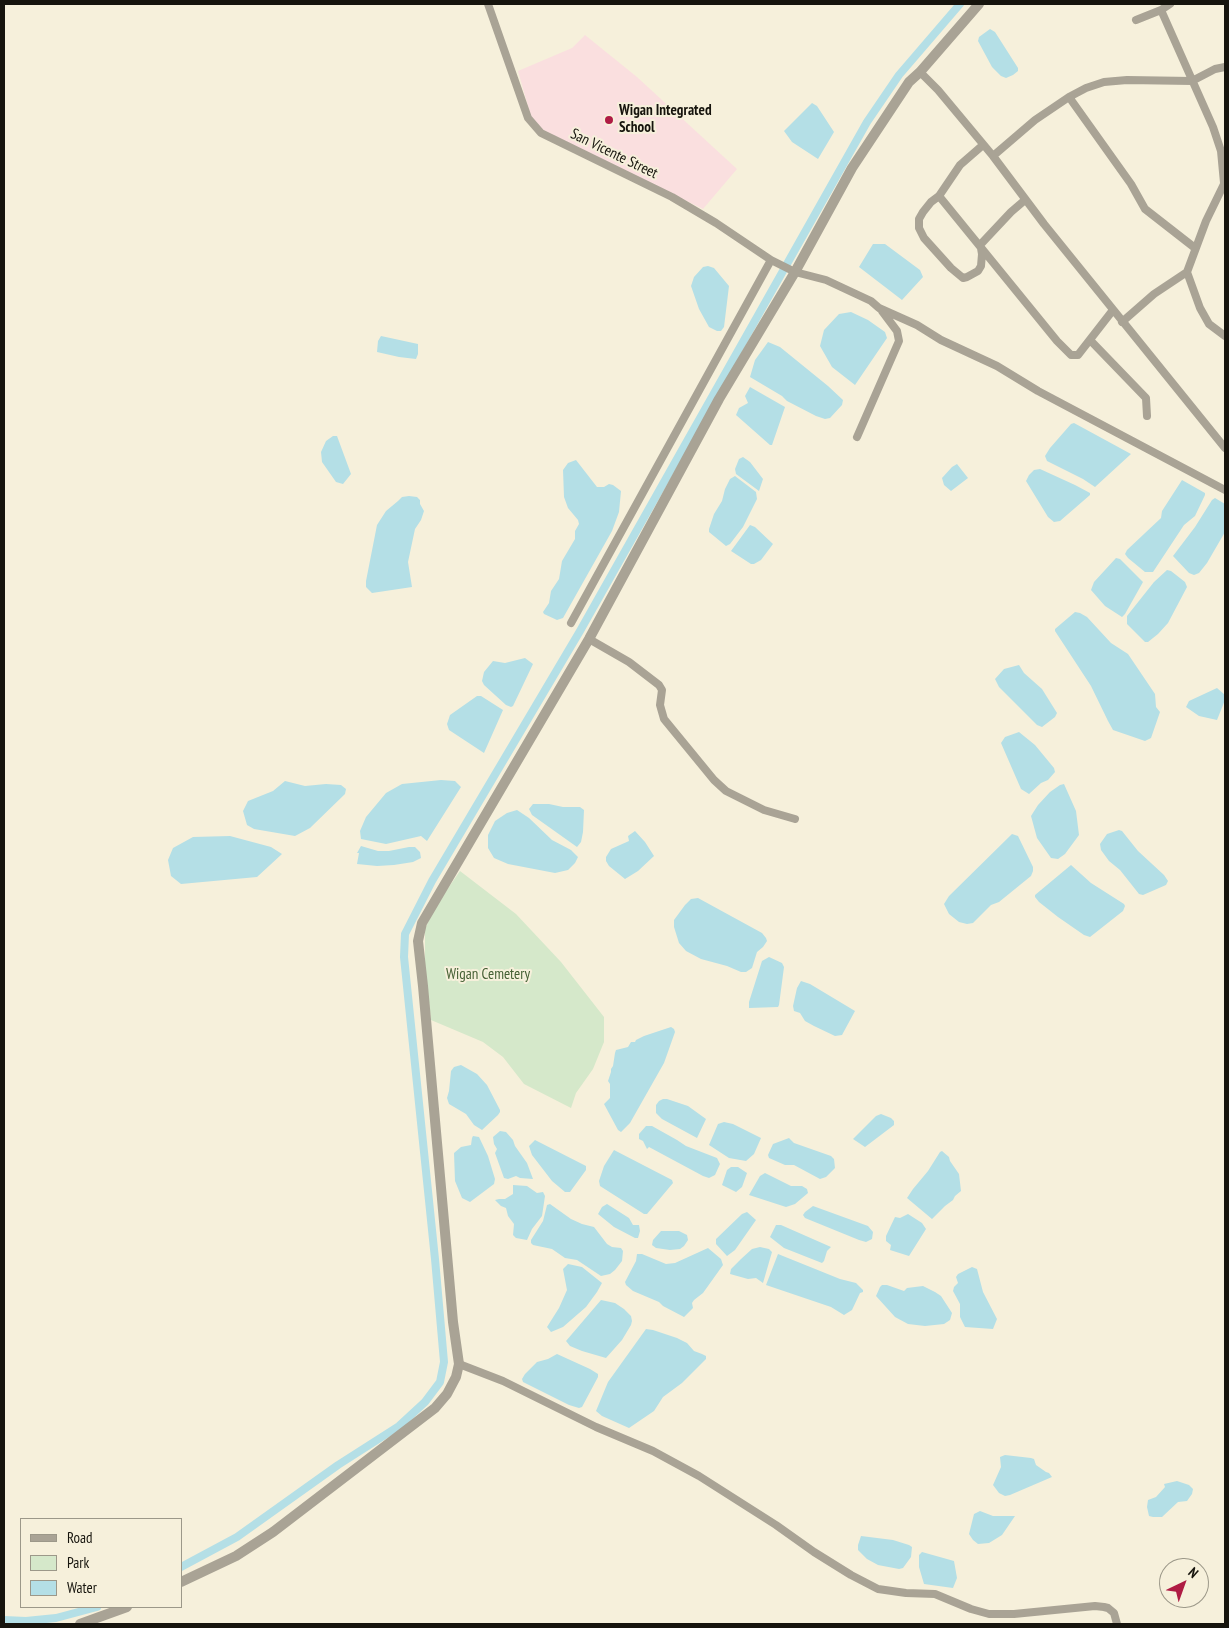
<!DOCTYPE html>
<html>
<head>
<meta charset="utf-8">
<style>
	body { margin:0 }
	#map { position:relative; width:1229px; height:1628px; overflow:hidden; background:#f6f0db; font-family:"PT Sans Narrow",sans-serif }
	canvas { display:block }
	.frame { position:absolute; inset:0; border:5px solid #16140d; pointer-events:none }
	.legend { position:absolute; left:20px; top:1518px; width:162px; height:90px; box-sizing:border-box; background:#f6f0db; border:1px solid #9c9889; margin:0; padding:6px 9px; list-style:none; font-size:15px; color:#16140d }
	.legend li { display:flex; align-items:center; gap:10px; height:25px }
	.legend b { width:25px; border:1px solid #9c9889 }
	.north { position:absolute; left:1159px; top:1558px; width:50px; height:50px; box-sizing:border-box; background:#f6f0db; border:1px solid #9c9889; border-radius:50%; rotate:42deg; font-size:14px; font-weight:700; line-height:20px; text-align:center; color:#16140d }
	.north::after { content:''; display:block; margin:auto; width:18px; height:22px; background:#af1c44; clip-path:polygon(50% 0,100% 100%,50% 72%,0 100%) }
</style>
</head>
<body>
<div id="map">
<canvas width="1229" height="1628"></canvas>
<div class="frame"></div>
<ul class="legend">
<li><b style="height:6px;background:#a9a395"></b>Road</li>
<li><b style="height:14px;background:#d5e8ca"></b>Park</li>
<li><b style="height:14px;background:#b4dfe6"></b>Water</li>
</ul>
<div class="north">N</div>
</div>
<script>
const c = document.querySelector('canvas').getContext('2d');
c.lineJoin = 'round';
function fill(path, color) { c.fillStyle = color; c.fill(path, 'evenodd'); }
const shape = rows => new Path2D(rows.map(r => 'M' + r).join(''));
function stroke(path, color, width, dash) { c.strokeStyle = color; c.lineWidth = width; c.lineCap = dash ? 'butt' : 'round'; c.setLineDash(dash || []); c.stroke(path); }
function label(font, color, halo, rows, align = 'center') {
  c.font = font + ' "PT Sans Narrow",sans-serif'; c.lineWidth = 4; c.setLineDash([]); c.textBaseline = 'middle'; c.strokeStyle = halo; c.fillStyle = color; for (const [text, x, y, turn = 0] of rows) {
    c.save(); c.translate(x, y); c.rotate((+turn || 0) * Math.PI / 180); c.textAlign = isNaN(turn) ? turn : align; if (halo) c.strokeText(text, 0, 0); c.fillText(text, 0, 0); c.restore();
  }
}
fill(shape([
	[585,35,637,77,737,169,703,209,545,132,531,117,518,71,572,48]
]), '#fadfdf');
fill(shape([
	[460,871,516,914,561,962,604,1017,604,1042,593,1069,576,1093,571,1108,524,1084,503,1057,483,1042,431,1020,425,967,425,929,435,907]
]), '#d5e8ca');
fill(shape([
	[990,29,995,32,1018,68,1018,71,1013,75,1006,78,1001,76,992,67,978,41,979,37],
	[812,103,817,106,834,132,818,159,792,142,784,131],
	[873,244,885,244,920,270,923,277,902,300,859,267],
	[708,266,714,268,729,286,724,327,721,331,717,331,709,327,699,309,691,286,694,277,703,267],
	[851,312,868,320,885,332,887,338,855,385,832,367,820,346,824,330,839,314],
	[381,336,418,344,418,354,416,359,399,357,377,352,378,341],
	[768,342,780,347,828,386,843,400,842,405,830,418,825,419,816,416,787,401,782,396,750,377,755,360],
	[750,387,785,407,772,445,770,445,736,415,739,408,748,403,745,396],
	[1074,423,1131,454,1095,487,1083,479,1047,461,1045,456,1050,448,1071,424],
	[333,436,337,436,351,474,343,484,336,482,322,462,321,452,326,441],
	[743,457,750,462,763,479,759,491,736,474,735,469,739,459],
	[576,460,597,487,604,487,609,484,613,485,621,491,619,512,612,531,563,618,557,620,544,614,543,612,549,603,551,591,559,579,562,561,575,539,575,531,579,524,578,520,568,508,564,497,563,470,568,463],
	[957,464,968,478,951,491,944,485,942,478,952,467],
	[1040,469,1075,485,1090,493,1090,495,1060,521,1054,522,1048,517,1026,481,1029,475,1034,470],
	[735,476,756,492,757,499,743,527,730,544,726,546,709,532,709,529,714,514,722,501,725,489,730,479],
	[1182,480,1205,493,1205,495,1195,516,1184,525,1153,572,1145,572,1128,558,1125,554,1127,550,1161,518,1162,511],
	[409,496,417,497,420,500,420,504,424,511,421,520,415,529,408,562,412,587,372,593,366,587,366,581,377,525,386,511,398,501,402,497],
	[1215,498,1225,504,1225,532,1207,563,1199,573,1194,575,1189,573,1173,556,1195,527,1212,500],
	[750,525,755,527,773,544,761,560,754,564,751,564,731,551],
	[1116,558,1120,559,1143,582,1125,614,1122,617,1105,606,1091,590,1094,582],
	[1167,570,1171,571,1185,582,1187,587,1168,623,1158,634,1148,642,1145,642,1127,624,1127,616,1154,582],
	[1075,612,1080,613,1087,617,1111,643,1128,654,1155,694,1156,707,1160,712,1151,738,1145,741,1113,730,1108,721,1091,686,1055,631,1055,629],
	[525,658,533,664,513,706,511,707,506,705,484,685,482,681,484,672,493,661,505,663],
	[1019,665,1024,673,1042,689,1057,713,1055,717,1042,727,1037,725,999,687,995,679,1004,669],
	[1217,688,1225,695,1225,700,1217,720,1199,716,1186,707,1189,701],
	[477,696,481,696,503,710,484,753,449,730,447,724,450,715],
	[1019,732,1035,745,1054,768,1055,772,1048,780,1041,783,1029,794,1021,789,1001,743,1005,737],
	[441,780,455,781,461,787,427,841,421,836,386,844,361,839,360,831,366,817,386,793,402,784],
	[285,781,305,786,326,784,341,785,346,789,345,794,310,828,295,836,254,829,247,825,243,811,248,801,273,791],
	[1064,784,1076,811,1079,835,1065,854,1058,859,1051,858,1037,838,1031,816,1038,805,1050,792,1060,785],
	[533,804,549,804,563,807,580,807,584,810,583,832,581,842,577,847,532,815,529,809],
	[517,810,529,818,552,840,571,850,578,857,575,863,568,870,555,873,508,864,494,858,488,848,488,835,495,821,507,813],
	[1119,830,1122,831,1138,851,1164,875,1168,881,1166,885,1143,895,1139,894,1120,870,1109,861,1101,850,1100,844,1107,834],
	[635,831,645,842,654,856,638,871,625,879,609,866,606,861,606,857,611,849,629,841,628,836],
	[1012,834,1018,836,1033,867,1033,871,1031,876,999,902,991,905,973,923,967,924,959,922,949,914,944,904,949,896],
	[230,836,271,847,282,854,257,877,181,884,171,876,168,860,173,848,193,837],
	[361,846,378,851,389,851,409,847,415,847,420,852,421,858,413,862,394,865,377,866,357,864,359,853,357,853],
	[1071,865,1091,883,1124,904,1125,906,1123,911,1090,937,1084,935,1058,917,1039,902,1035,897,1035,895],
	[698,898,762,933,766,938,767,941,763,947,757,952,752,968,746,972,741,972,727,966,701,959,686,951,679,943,674,927,674,920,685,905,691,899],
	[769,957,782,963,784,967,779,1005,778,1007,749,1008,749,1002,762,961],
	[801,981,810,984,855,1011,842,1035,835,1036,814,1026,805,1021,800,1013,794,1011,793,1006,797,988],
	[671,1027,674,1029,675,1032,664,1063,630,1123,621,1132,618,1130,604,1104,610,1098,610,1084,608,1081,611,1072,611,1069,613,1066,615,1053,616,1050,628,1047,631,1042,635,1042,636,1040,644,1036],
	[461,1065,477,1074,487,1085,500,1110,500,1112,498,1115,482,1130,474,1125,466,1114,449,1104,447,1098,449,1091,451,1071,454,1067],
	[663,1099,667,1099,688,1106,706,1119,697,1138,662,1119,656,1113,656,1105,659,1101],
	[881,1114,891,1118,894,1121,894,1125,865,1147,853,1139,876,1116],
	[724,1122,733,1124,761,1138,754,1154,746,1161,729,1158,709,1145,718,1124],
	[646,1126,652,1126,677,1140,686,1146,717,1158,720,1164,715,1175,709,1178,703,1176,649,1147,647,1149,643,1141,639,1139,639,1134],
	[500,1131,506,1132,513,1140,515,1146,527,1163,533,1179,520,1178,516,1176,508,1179,504,1178,495,1153,497,1149,494,1144,493,1137],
	[473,1136,479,1137,488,1156,495,1179,494,1184,470,1202,462,1198,455,1181,454,1153,461,1147,471,1145,472,1138],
	[789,1138,794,1143,831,1156,834,1159,835,1168,826,1177,820,1179,794,1165,785,1165,769,1158,768,1155,773,1144],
	[535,1140,586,1166,586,1170,570,1192,565,1192,552,1181,532,1155,529,1146],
	[614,1150,672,1180,673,1183,647,1214,644,1214,600,1186,599,1181,604,1166],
	[942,1151,949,1157,950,1161,959,1174,961,1191,955,1196,953,1200,945,1206,932,1219,907,1198,913,1189,928,1171,940,1152],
	[731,1167,738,1167,747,1173,742,1187,736,1192,722,1185,727,1170],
	[765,1173,791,1186,802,1186,807,1189,808,1193,795,1204,786,1207,749,1195,760,1176],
	[513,1185,527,1186,537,1193,543,1192,545,1196,542,1216,532,1229,527,1240,516,1238,513,1235,514,1224,508,1216,506,1208,501,1206,495,1200,499,1199,505,1199,513,1194],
	[550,1204,571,1219,582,1224,594,1227,607,1244,612,1247,621,1248,623,1251,622,1261,615,1270,610,1274,601,1276,577,1260,565,1258,552,1249,533,1245,531,1243,531,1240,543,1221,547,1205],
	[607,1204,629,1218,633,1225,639,1225,640,1231,638,1238,635,1238,614,1227,598,1214,602,1207],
	[813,1206,868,1226,873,1232,872,1239,866,1242,859,1240,805,1218,803,1215,805,1212],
	[747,1212,756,1220,735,1250,727,1256,716,1244,716,1239,742,1214],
	[908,1214,922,1223,926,1229,909,1256,890,1250,891,1245,886,1241,886,1236,895,1217,900,1218],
	[776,1225,781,1225,831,1247,827,1251,824,1261,822,1263,784,1248,770,1237],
	[661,1231,679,1231,687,1235,688,1240,684,1246,680,1249,670,1250,656,1248,652,1245,653,1240],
	[760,1247,769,1249,772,1252,763,1283,756,1278,748,1279,730,1274,731,1269,741,1259,752,1249],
	[708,1248,721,1259,723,1265,703,1293,694,1300,692,1303,693,1308,684,1317,663,1306,659,1302,633,1291,626,1285,625,1282,636,1261,637,1254,642,1254,666,1264,675,1263],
	[778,1254,840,1279,856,1283,863,1290,863,1292,860,1293,852,1310,844,1315,831,1307,766,1285],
	[568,1264,582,1267,602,1283,597,1292,586,1307,563,1327,551,1332,547,1327,559,1308,567,1290,563,1269],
	[972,1267,977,1269,983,1292,997,1319,993,1329,965,1327,960,1317,960,1304,953,1291,954,1287,958,1283,956,1277,958,1274],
	[882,1285,887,1285,904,1291,907,1288,923,1286,935,1292,941,1296,952,1313,950,1320,944,1324,925,1326,908,1324,895,1317,876,1296,880,1287],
	[601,1300,615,1303,624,1309,631,1316,632,1321,631,1325,622,1340,606,1358,582,1351,570,1346,566,1341],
	[646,1329,653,1330,677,1338,687,1343,694,1351,702,1354,706,1356,706,1359,682,1383,663,1397,654,1411,629,1428,602,1416,596,1411,608,1382],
	[557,1354,590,1369,598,1374,598,1377,582,1407,579,1408,569,1405,523,1382,522,1379,525,1374,537,1362,548,1359],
	[1005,1455,1031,1458,1034,1459,1036,1465,1046,1472,1049,1473,1052,1477,1010,1495,1005,1496,999,1493,993,1485,1001,1467,1000,1457],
	[1177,1481,1189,1485,1193,1489,1192,1494,1187,1501,1178,1502,1162,1517,1153,1517,1149,1516,1147,1507,1148,1500,1156,1497,1165,1487,1164,1484],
	[980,1511,993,1516,1015,1516,1002,1535,989,1543,978,1544,973,1540,969,1534,974,1514],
	[861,1536,893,1540,909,1545,912,1547,911,1557,903,1568,899,1569,878,1565,867,1559,858,1550,858,1545],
	[922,1552,954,1561,957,1578,953,1588,924,1584,919,1567,919,1555]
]), '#b4dfe6');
stroke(shape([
	[181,1567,237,1537,338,1465,399,1426,425,1402,440,1382,444,1362,435,1259,404,957,405,934,432,881,580,631,867,122,899,75,960,4],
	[4,1620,26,1621,56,1618,97,1607]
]), '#b4dfe6', 8);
stroke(shape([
	[488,4,528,118,541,133,672,197,716,223,771,260,795,272,826,280,871,301,879,308,917,325,941,340,997,366,1038,391,1225,490],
	[1161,10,1213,127,1221,151,1224,183],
	[1136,20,1161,10,1170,4],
	[920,72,938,90,993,156,1044,224,1225,448],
	[1069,97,1131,184,1145,209,1195,248],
	[993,156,1035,120,1069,97,1086,88,1104,82,1127,80,1192,81,1215,69,1225,67],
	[1225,182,1206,221,1187,272,1200,308,1209,324,1225,336],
	[939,196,1057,341,1071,355,1078,355,1113,310],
	[980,245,1011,212,1025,200],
	[981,248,982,254,981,266,978,271,967,277,963,278,951,268,924,238,919,228,919,219,923,212,931,202,939,196,960,165,983,145],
	[1122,322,1154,294,1187,272],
	[1090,340,1146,398,1147,416],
	[857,437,899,341,897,331,882,311],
	[571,623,771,260],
	[589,639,629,662,659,685,662,690,660,705,664,719,714,780,726,791,764,810,795,819],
	[459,1364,503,1381,596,1427,653,1451,699,1476,776,1525,814,1552,851,1575,878,1589,906,1593,935,1594,971,1609,989,1614,1014,1614,1095,1606,1104,1607,1108,1608,1114,1613,1117,1624]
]), '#a9a395', 8);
stroke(shape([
	[181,1582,236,1556,273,1532,435,1408,447,1394,456,1377,459,1364,453,1322,423,986,418,941,422,923,589,639,719,399,795,272,852,168,909,82,920,72,979,4],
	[80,1624,127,1607]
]), '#a9a395', 10);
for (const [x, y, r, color] of [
	[609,120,5,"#af1c44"]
]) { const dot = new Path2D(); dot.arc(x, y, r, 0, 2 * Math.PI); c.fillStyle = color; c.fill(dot); stroke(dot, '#f6f0db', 2); }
label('bold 15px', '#16140d', '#f6f0db', [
	["Wigan Integrated",619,111],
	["School",619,128]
], 'left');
label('15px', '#16140d', '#f6f0db', [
	["San Vicente Street",614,154,26]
]);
label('15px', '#456034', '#f6f0db', [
	["Wigan Cemetery",488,975]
]);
</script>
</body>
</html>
